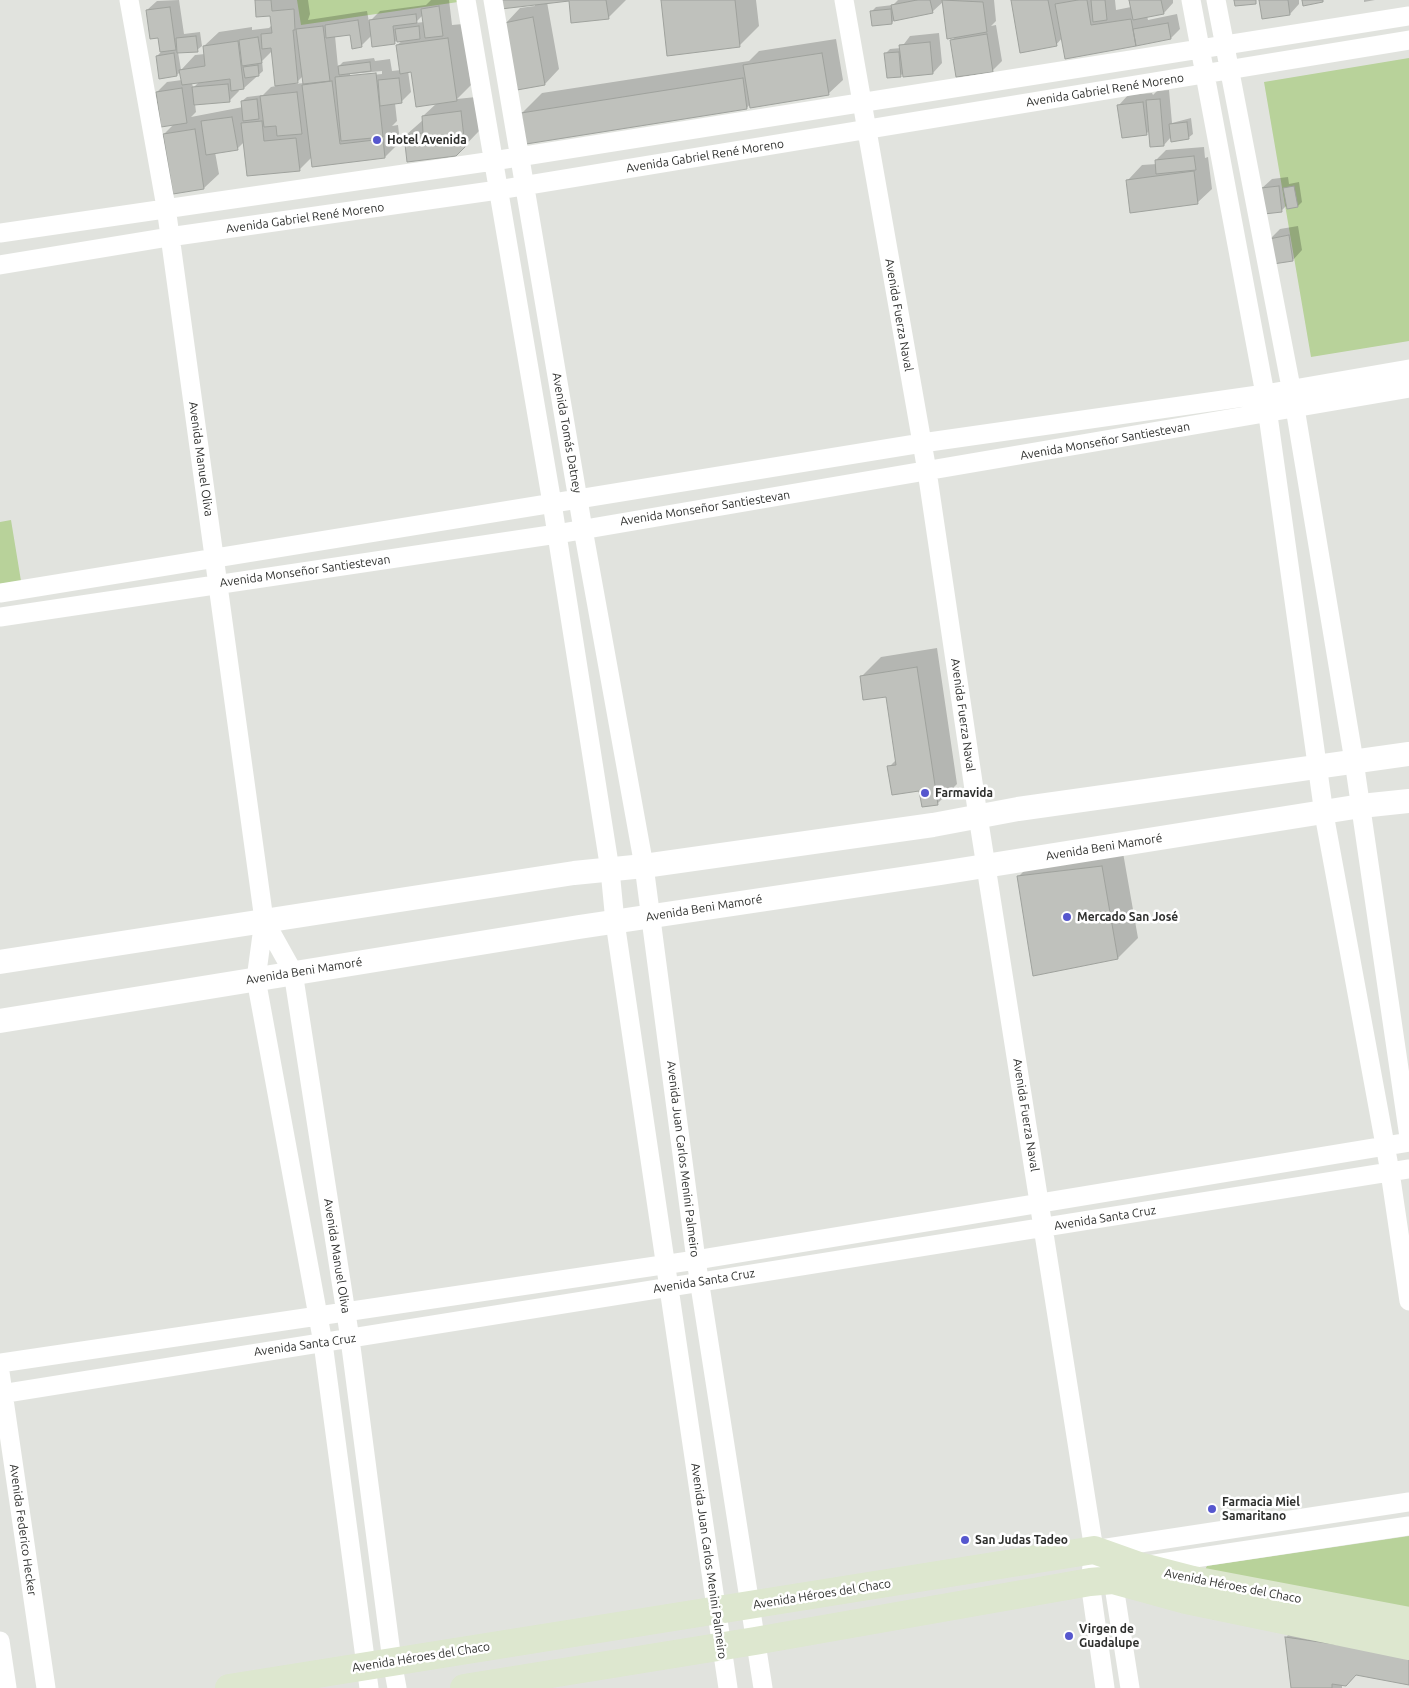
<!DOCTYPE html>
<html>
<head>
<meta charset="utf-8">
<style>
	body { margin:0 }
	canvas { display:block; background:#e1e3de }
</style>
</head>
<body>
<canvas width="1409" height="1688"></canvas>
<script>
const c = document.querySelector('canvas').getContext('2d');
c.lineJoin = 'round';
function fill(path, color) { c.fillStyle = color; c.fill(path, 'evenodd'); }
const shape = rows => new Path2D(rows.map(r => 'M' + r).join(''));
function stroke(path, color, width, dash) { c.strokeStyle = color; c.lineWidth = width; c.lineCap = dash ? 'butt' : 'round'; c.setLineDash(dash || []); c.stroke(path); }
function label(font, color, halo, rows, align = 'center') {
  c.font = font + ' Ubuntu,sans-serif'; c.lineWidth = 5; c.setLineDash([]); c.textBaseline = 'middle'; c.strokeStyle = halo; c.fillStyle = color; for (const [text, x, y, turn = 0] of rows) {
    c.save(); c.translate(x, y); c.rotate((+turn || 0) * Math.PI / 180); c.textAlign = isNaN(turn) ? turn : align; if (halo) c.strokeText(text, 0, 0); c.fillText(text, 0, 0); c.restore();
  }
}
fill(shape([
	[297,0,458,0,458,2,301,25],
	[1409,58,1409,341,1311,357,1264,82],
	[11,520,21,581,0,584,0,522],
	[1409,1536,1409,1611,1204,1571,1207,1566]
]), '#b8d29a');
fill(shape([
	[179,0,184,34,200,32,202,46,197,50,178,52,181,70,195,55,205,54,204,46,219,32,252,27,252,30,269,28,272,25,271,15,256,0,308,0,310,14,308,20,367,11,369,22,380,11,426,5,431,0,449,0,452,25,463,24,471,85,457,99,476,97,479,131,456,155,406,135,423,120,423,116,437,103,412,71,408,71,411,92,401,102,395,103,397,121,392,126,398,125,400,142,385,157,313,166,312,157,299,170,244,142,237,149,215,152,219,174,204,188,164,134,175,123,157,92,167,82,182,80,181,71,177,75,160,77,157,56,161,52,159,36,147,10,157,1],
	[423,15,424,22,415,23],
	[351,34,361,46,372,35,394,43,398,39,402,41,397,45,401,70,392,71,390,59,375,61,374,58,343,62,338,67,335,36],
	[273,50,276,86,271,87,263,95,247,97,242,101,243,107,191,117,196,112,195,104,229,101,239,91,238,89,244,88,263,71,262,61],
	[382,71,382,74,350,77,350,74],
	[303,76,304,83,295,84],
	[199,82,193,88,192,83],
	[501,0,567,0,547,2,559,69,545,84,518,89,506,23,520,8,535,6,535,4,502,7],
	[570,0,626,0,608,18],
	[662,0,756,0,759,26,739,46],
	[898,0,994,0,996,21,991,26,996,25,1002,61,992,71,952,40,955,37,944,1,932,12,895,19,892,23,871,12,876,7,893,5],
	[1012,0,1115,0,1116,10,1131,7,1130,0,1173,0,1173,3,1164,13,1147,16,1148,20,1177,14,1180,29,1171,38,1137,43,1135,45,1062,38,1056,45],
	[1261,0,1299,0,1299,4,1290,14],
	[1364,0,1375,0,1364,2],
	[939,33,942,63,933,73,904,73,901,75,888,77,885,54,890,49,901,48,910,36],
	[836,39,843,80,828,94,750,104,747,108,522,113,542,93,749,61,759,51],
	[1169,90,1172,123,1191,118,1193,134,1188,138,1171,137,1164,145,1150,130,1147,133,1123,136,1119,105,1128,95,1152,93,1153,95,1157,91],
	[1204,147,1205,158,1208,157,1212,189,1197,203,1128,180,1142,165,1157,164,1156,160,1166,150],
	[1288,177,1289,184,1299,182,1302,202,1298,206,1288,204,1282,210,1262,188,1272,179],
	[1298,226,1302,250,1293,260,1270,239,1280,229],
	[937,648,957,784,938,803,923,806,920,789,889,767,897,759,887,696,861,677,881,657],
	[1122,847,1138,938,1118,958,1034,974,1018,877,1038,857],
	[1296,1628,1409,1683,1357,1674,1342,1684,1342,1688,1292,1688,1286,1637]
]), '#0003');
const building = shape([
	[255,0,271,0,272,11,294,9,295,30,293,30,298,83,275,86,271,48,262,49,261,34,272,33,270,16,256,17,255,0],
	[500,0,606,0,609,19,571,23,569,1,501,9,500,0],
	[661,0,735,0,740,47,667,56,661,0],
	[917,0,930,0,933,13,894,21,891,5,917,0],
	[942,0,983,2,987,32,947,39,942,0],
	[1011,0,1048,0,1057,46,1020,53,1011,0],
	[1078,0,1087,0,1091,25,1131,19,1136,46,1065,59,1055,4,1078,0],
	[1091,0,1105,0,1107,20,1093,22,1091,0],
	[1129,0,1161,0,1164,14,1133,20,1129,0],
	[1234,0,1256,0,1256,4,1235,6,1234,0],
	[1259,0,1288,0,1290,15,1262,19,1259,0],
	[1302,0,1323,0,1323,2,1303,6,1302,0],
	[439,6,443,36,425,38,421,9,439,6],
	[170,7,176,50,160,52,158,38,150,39,146,10,170,7],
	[891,9,892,24,872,26,870,11,891,9],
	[416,14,417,23,393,26,395,44,372,47,369,20,416,14],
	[533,17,545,85,517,90,504,23,533,17],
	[358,20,362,47,352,49,350,35,326,38,325,25,358,20],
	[1168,23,1171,39,1136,46,1133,29,1168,23],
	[323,26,330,81,303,84,296,29,323,26],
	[419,26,420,39,397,42,395,29,419,26],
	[987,34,993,72,956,77,950,40,987,34],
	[196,36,198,52,177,53,176,38,196,36],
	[258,37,262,63,242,66,239,40,258,37],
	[448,38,457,101,416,107,411,72,400,74,396,45,448,38],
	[238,41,244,89,231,91,230,79,182,85,179,70,205,66,203,46,238,41],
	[930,42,933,74,903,77,899,45,930,42],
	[899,52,901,77,887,78,884,53,899,52],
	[174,53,177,76,159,79,156,56,174,53],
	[822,53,829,95,750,108,743,65,822,53],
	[370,62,371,71,339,75,338,66,370,62],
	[258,65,259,76,245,78,243,67,258,65],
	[376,73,383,137,341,141,335,77,376,73],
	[399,78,402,103,380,106,378,80,399,78],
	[743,78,747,109,526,144,521,113,743,78],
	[332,81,340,144,383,139,385,158,312,167,302,85,332,81],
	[228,84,230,102,194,105,192,87,228,84],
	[182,88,187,123,161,127,156,92,182,88],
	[297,92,302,134,277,136,276,126,264,127,260,96,297,92],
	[257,99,259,119,243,121,241,101,257,99],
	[1160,99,1164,146,1150,147,1146,100,1160,99],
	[1143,102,1147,135,1122,138,1117,105,1143,102],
	[461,111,465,147,456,156,407,162,404,135,423,133,422,116,461,111],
	[232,117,238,150,206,155,201,121,232,117],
	[262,121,264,141,296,138,300,171,247,176,241,123,262,121],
	[1187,122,1189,139,1171,142,1169,124,1187,122],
	[195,129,204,189,173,194,163,134,195,129],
	[1194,156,1196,170,1156,174,1155,160,1194,156],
	[1194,171,1198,204,1130,213,1126,180,1194,171],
	[1279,186,1282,212,1264,214,1261,188,1279,186],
	[1294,186,1298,207,1287,209,1283,188,1294,186],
	[1289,235,1293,261,1273,264,1269,239,1289,235],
	[917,667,938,805,922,807,919,791,892,795,887,766,896,765,886,697,863,700,860,676,917,667],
	[1102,866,1118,959,1033,976,1017,876,1102,866],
	[1285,1637,1409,1655,1409,1685,1356,1675,1346,1686,1332,1684,1332,1688,1291,1688,1285,1637]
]);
fill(building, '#bfc1bc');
stroke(building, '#9fa29d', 1);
stroke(shape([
	[129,0,166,207,264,920,256,979,323,1343,369,1688],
	[466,0,552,503,610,870,615,922,728,1688],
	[493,0,583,529,644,866,696,1260,763,1688],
	[844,0,927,471,978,816,1094,1550,1409,1502],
	[1191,0,1265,394,1324,814,1390,1172,1409,1301],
	[1216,0,1295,408,1354,761,1409,1137],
	[0,233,493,161,1409,16],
	[0,265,169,237,498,190,1409,40],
	[0,593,922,443,1265,394,1409,369],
	[0,617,557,534,1409,388],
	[264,920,293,972,350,1339,392,1661,397,1688],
	[0,1363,696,1260,1409,1142],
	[0,1372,46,1688],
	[0,1394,1409,1169],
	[1148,1565,1409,1526],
	[0,1641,7,1688],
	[1105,1688,1090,1582,1094,1550,1113,1580,1130,1688]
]), '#fff', 19);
stroke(shape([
	[0,962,574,873,644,866,933,825,1018,809,1409,754],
	[0,1021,579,927,941,873,1361,806,1409,801]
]), '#fff', 24);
stroke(shape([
	[229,1688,1094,1550,1139,1566,1193,1580,1409,1621],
	[464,1688,755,1641,1090,1582,1113,1580,1186,1600,1409,1646]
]), '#dde7cf', 28);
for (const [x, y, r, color] of [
	[377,140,5,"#5657ce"],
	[925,793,5,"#5657ce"],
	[1067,917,5,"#5657ce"],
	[1212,1509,5,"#5657ce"],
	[965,1540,5,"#5657ce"],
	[1069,1636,5,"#5657ce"]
]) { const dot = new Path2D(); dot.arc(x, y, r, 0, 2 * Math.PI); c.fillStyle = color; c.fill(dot); stroke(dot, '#fff', 2); }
label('12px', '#2f302e', '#fff', [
	["Avenida Gabriel René Moreno",1105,90,-9],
	["Avenida Gabriel René Moreno",705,156,-9],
	["Avenida Gabriel René Moreno",305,218,-8],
	["Avenida Fuerza Naval",899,315,80],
	["Avenida Tomás Datney",567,433,80],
	["Avenida Monseñor Santiestevan",1105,441,-10],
	["Avenida Manuel Oliva",201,459,82],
	["Avenida Monseñor Santiestevan",705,508,-9],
	["Avenida Monseñor Santiestevan",305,571,-8],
	["Avenida Fuerza Naval",963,715,82],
	["Avenida Beni Mamoré",1104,847,-9],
	["Avenida Beni Mamoré",704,908,-9],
	["Avenida Beni Mamoré",304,971,-9],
	["Avenida Fuerza Naval",1026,1115,81],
	["Avenida Juan Carlos Menini Palmeiro",683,1159,83],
	["Avenida Santa Cruz",1105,1218,-9],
	["Avenida Manuel Oliva",337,1256,81],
	["Avenida Santa Cruz",704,1281,-9],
	["Avenida Santa Cruz",305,1345,-8],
	["Avenida Federico Hecker",23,1530,82],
	["Avenida Juan Carlos Menini Palmeiro",709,1561,82],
	["Avenida Héroes del Chaco",1233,1586,11],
	["Avenida Héroes del Chaco",822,1594,-9],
	["Avenida Héroes del Chaco",421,1657,-9]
]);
label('bold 12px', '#2f302e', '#fff', [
	["Hotel Avenida",387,140],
	["Farmavida",935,793],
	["Mercado San José",1077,917],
	["Farmacia Miel",1222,1502],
	["Samaritano",1222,1516],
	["San Judas Tadeo",975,1540],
	["Virgen de",1079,1629],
	["Guadalupe",1079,1643]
], 'left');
</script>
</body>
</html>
